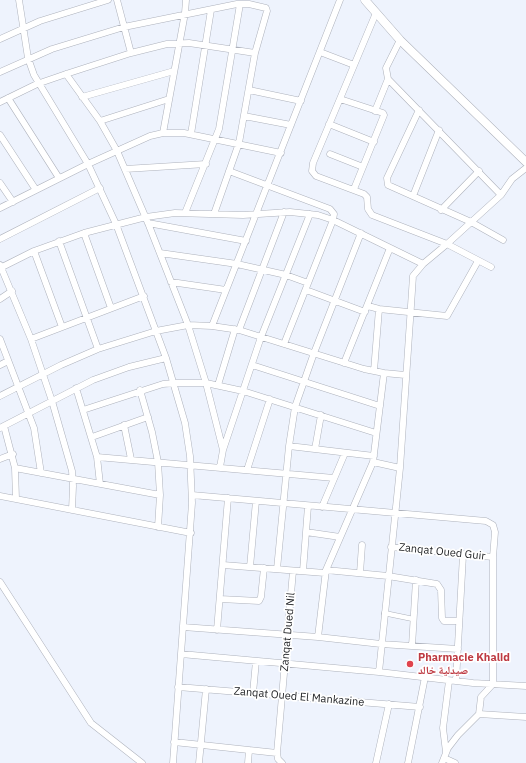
<!DOCTYPE html>
<html>
<head>
<meta charset="utf-8">
<style>
	body { margin:0 }
	canvas { display:block; background:#eef3fd }
</style>
</head>
<body>
<canvas width="526" height="763"></canvas>
<script>
const c = document.querySelector('canvas').getContext('2d');
c.lineJoin = 'round';
const shape = rows => new Path2D(rows.map(r => 'M' + r).join(''));
function stroke(path, color, width, dash) { c.strokeStyle = color; c.lineWidth = width; c.lineCap = dash ? 'butt' : 'round'; c.setLineDash(dash || []); c.stroke(path); }
function label(font, color, halo, rows, align = 'center') {
  c.font = font + ' "IBM Plex Sans","Noto Naskh Arabic",sans-serif'; c.lineWidth = 3.5; c.setLineDash([]); c.textBaseline = 'middle'; c.strokeStyle = halo; c.fillStyle = color; for (const [text, x, y, turn = 0] of rows) {
    c.save(); c.translate(x, y); c.rotate((+turn || 0) * Math.PI / 180); c.textAlign = isNaN(turn) ? turn : align; if (halo) c.strokeText(text, 0, 0); c.fillText(text, 0, 0); c.restore();
  }
}
const pedestrian = shape([
	[384,613,413,619]
]);
const minor = shape([
	[19,0,28,58,34,75,88,164,116,224,166,358,185,423,190,456,192,503,173,763],
	[117,0,131,53],
	[376,13,313,163,312,171,316,176,364,194,367,197,368,209,372,215,447,244,491,267],
	[0,39,40,21,108,0],
	[400,40,386,68,388,79,501,195],
	[320,52,354,65],
	[0,72,52,49,124,27,237,4,249,4,266,8,267,11,255,53,239,143,214,214],
	[66,74,100,121,117,151,148,223,188,325,206,383,223,450],
	[249,90,301,101],
	[82,97,174,71],
	[8,98,59,178],
	[340,99,383,113,384,115,354,189],
	[0,102,37,84,66,74,131,53,167,44,189,43,255,53],
	[419,110,387,178,388,185,471,222,503,240],
	[375,111,388,79],
	[244,116,291,125],
	[100,121,169,99],
	[329,124,374,142],
	[163,133,185,13,186,0],
	[191,134,211,10],
	[0,135,36,190],
	[330,154,363,167],
	[125,169,206,164],
	[229,171,330,209,334,214,333,220,284,344],
	[0,183,13,202],
	[413,196,439,130],
	[0,208,88,164,150,136,163,133,184,133,281,153],
	[441,210,479,171],
	[185,213,219,129,240,4],
	[148,223,246,241],
	[84,233,111,308],
	[0,239,100,188],
	[59,241,98,349],
	[34,251,62,327],
	[160,253,237,264,286,275,308,283],
	[0,265,31,339,52,401,72,471,73,486,72,510],
	[0,268,34,251,84,233,146,217,175,213,243,215,290,212,318,215,333,220,423,264],
	[171,282,226,290],
	[306,290,365,312],
	[0,299,12,291],
	[368,306,379,309,447,316,478,261],
	[212,326,340,0],
	[239,330,284,212],
	[0,339,34,428,41,473],
	[31,339,144,296],
	[344,363,390,248],
	[0,365,8,361],
	[252,365,380,406],
	[374,371,379,309],
	[218,385,235,329],
	[76,388,97,457,100,484],
	[140,390,152,432,158,462,160,495,158,527],
	[0,396,61,365,98,349,156,331,188,325,212,326,239,330,364,369,384,373,405,375],
	[83,410,163,384,175,383,206,383,243,391,376,433],
	[124,425,131,459],
	[4,426,15,468,16,499],
	[0,428,93,380,129,367,166,358],
	[92,437,148,417],
	[289,446,374,456],
	[315,449,321,415],
	[97,457,334,478],
	[0,459,13,454],
	[373,462,400,468],
	[220,467,223,450,261,337,310,214],
	[15,468,160,495],
	[247,470,270,399],
	[192,495,486,521,493,525,495,532,493,557,493,684,481,697,479,714,458,735,448,748,442,763],
	[0,496,191,533],
	[322,507,345,453],
	[306,532,340,537],
	[391,547,493,557],
	[223,565,325,573],
	[250,567,256,501],
	[277,569,289,446,295,407,314,353,361,233],
	[326,570,388,576,437,584,441,590,442,618,444,621,459,621],
	[303,571,308,506],
	[360,573,362,545],
	[0,582,91,723,142,763],
	[220,599,259,601,261,597,264,568],
	[183,627,318,637,381,644,458,649],
	[217,630,228,498],
	[318,637,326,570,373,462,384,373],
	[412,646,416,580],
	[181,654,379,672,473,683,526,686],
	[379,672,400,468,413,276,423,264,447,244,501,195,512,179,526,168],
	[456,681,463,555],
	[178,687,420,707],
	[253,693,256,661],
	[479,714,526,717],
	[174,742,277,753],
	[446,752,443,728,449,681],
	[444,758,455,763],
	[199,763,206,689],
	[248,763,249,750],
	[282,763,278,759,277,753,293,571],
	[376,763,389,704],
	[408,763,425,677]
]);
const tertiary = shape([
	[365,0,400,40,526,162]
]);
stroke(pedestrian, '#aeb2bc', 5.5);
stroke(minor, '#aeb2bc', 7);
stroke(tertiary, '#aeb2bc', 9);
stroke(pedestrian, '#fff', 4.5);
stroke(minor, '#fff', 6);
stroke(tertiary, '#fff', 8);
for (const [x, y, r, color] of [
	[410,664,4,"#e0444e"]
]) { const dot = new Path2D(); dot.arc(x, y, r, 0, 2 * Math.PI); c.fillStyle = color; c.fill(dot); stroke(dot, '#fff', 1.5); }
label('11px', '#1c1e21', '#fff', [
	["Zanqat Oued Guir",442,552,6],
	["Zanqat Dued Nil",288,632,-85],
	["Zanqat Oued El Mankazine",299,697,5]
]);
label('bold 11px', '#be3a42', '#fff', [
	["Pharmacie Khalid",418,658],
	["صيدلية خالد",418,671]
], 'left');
</script>
</body>
</html>
